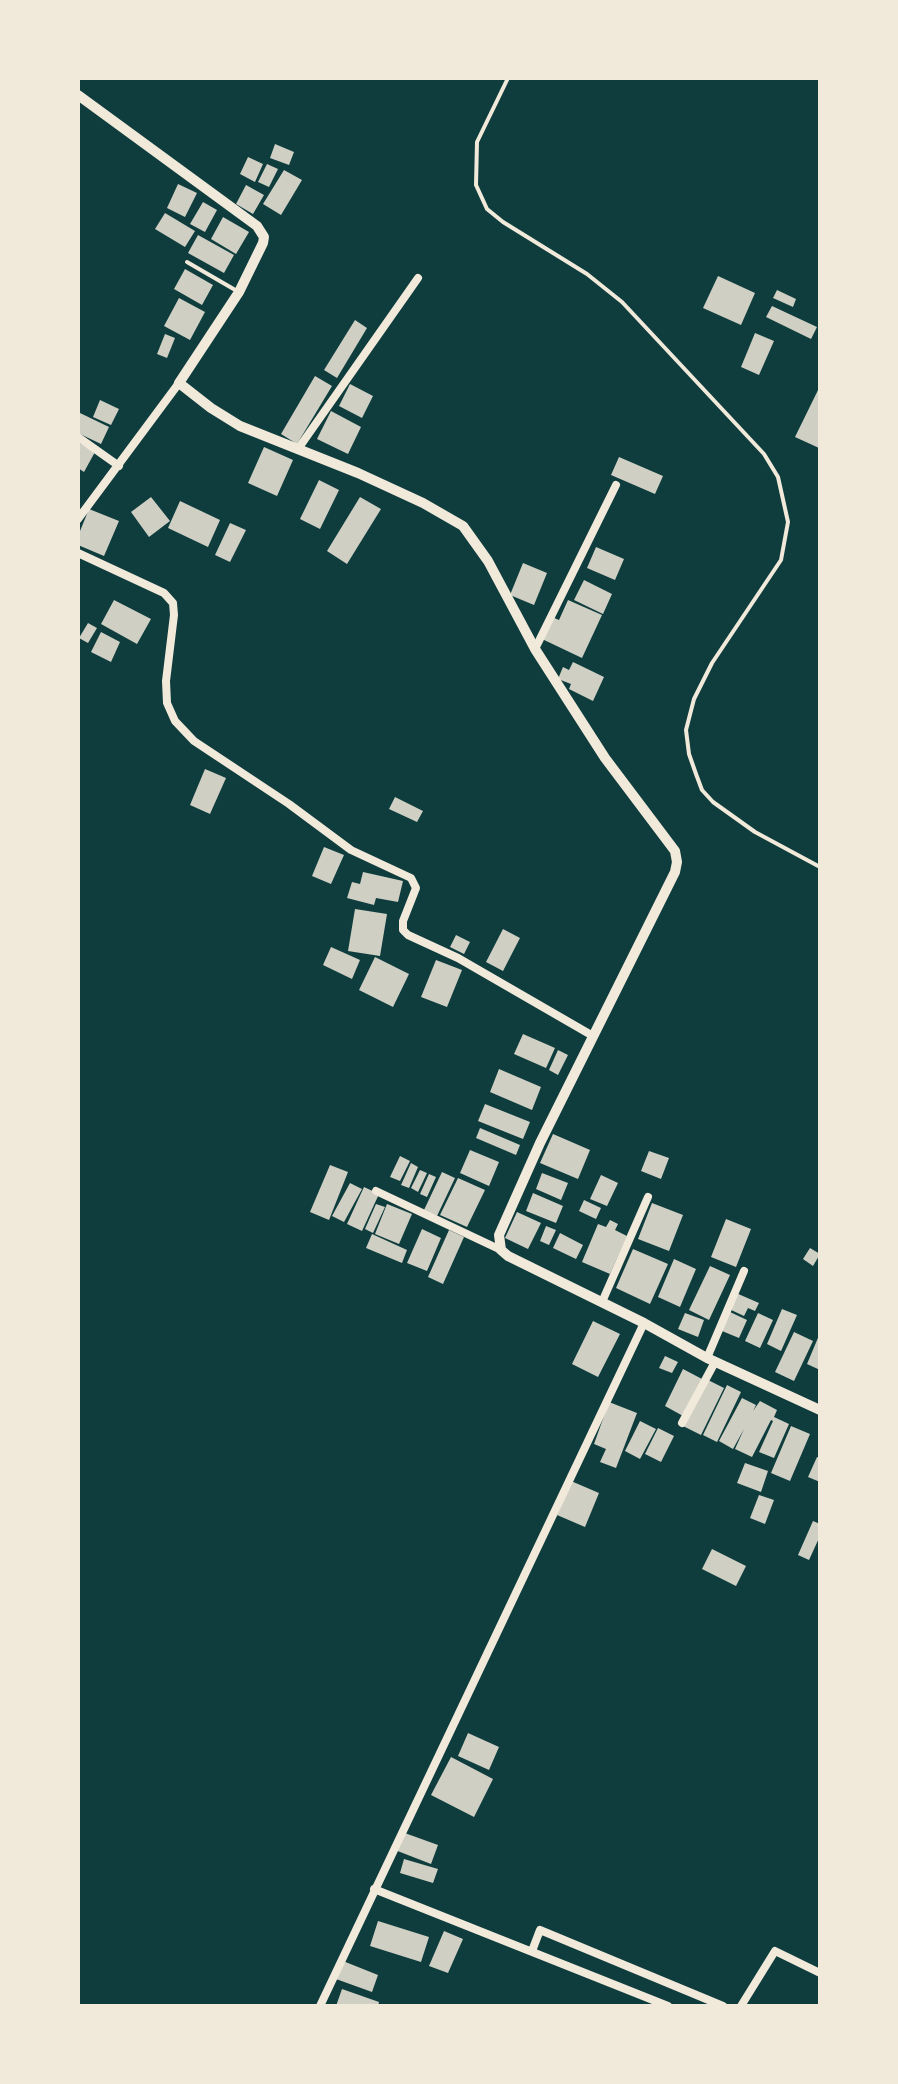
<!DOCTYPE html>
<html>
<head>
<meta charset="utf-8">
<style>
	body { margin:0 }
	#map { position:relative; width:898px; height:2084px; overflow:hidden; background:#0f3d3e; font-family:Raleway,sans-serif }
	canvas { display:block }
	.frame { position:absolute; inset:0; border:80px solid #f1e9da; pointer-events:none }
</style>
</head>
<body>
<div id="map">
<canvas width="898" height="2084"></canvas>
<div class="frame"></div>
</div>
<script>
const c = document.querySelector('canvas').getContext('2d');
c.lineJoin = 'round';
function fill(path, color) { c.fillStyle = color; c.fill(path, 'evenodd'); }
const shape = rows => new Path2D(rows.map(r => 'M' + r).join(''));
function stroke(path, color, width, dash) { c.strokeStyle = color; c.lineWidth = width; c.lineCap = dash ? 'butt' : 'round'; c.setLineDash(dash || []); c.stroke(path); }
fill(shape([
	[275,144,294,152,289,165,270,158],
	[248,157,263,164,255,182,240,174],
	[267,164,278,169,269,187,258,182],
	[284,170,302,180,281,215,263,204],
	[178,184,197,193,185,217,167,208],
	[246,185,264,195,253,214,236,204],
	[203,202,217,210,205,232,190,224],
	[165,213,195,231,185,247,155,229],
	[223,217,249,232,236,254,211,239],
	[198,235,234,255,224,273,188,253],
	[185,269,213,285,202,305,174,289],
	[718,276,755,293,741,325,703,308],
	[777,290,796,299,793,307,773,298],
	[179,298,205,312,190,340,164,326],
	[772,306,817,327,811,339,766,317],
	[355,320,367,328,337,378,324,370],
	[755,333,774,341,759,375,741,367],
	[165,334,175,338,167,358,157,354],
	[315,376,332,386,297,444,281,434],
	[350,384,373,396,362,418,339,406],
	[820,386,820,446,819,448,795,437],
	[100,400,119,409,111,425,93,417],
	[331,411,361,427,348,454,317,439],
	[80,413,109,427,101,444,78,433],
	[78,442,95,452,84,472,78,468],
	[264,447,293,460,277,496,248,483],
	[619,457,663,476,655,494,611,475],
	[319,480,339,490,320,529,300,519],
	[151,497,170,521,149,537,131,512],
	[360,497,381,509,347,564,327,551],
	[180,501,220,520,208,547,168,528],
	[89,509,119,521,104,556,78,545,78,536],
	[230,523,246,530,230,562,215,555],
	[596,547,624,559,615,580,587,568],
	[523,563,547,573,534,605,510,595],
	[584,580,612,594,603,614,574,600],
	[114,600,151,619,137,644,101,624],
	[568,600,602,615,582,658,542,639,552,617,559,620],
	[88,623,97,628,88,643,79,638],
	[101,632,120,642,111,662,91,652],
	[573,662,604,677,593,701,569,689,571,684,558,679,563,667,569,670],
	[205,769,226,778,210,814,190,805],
	[395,797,423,811,417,822,389,809],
	[324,847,344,855,331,884,312,876],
	[363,872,403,881,398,902,376,898,374,905,347,898,352,882,360,884],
	[355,909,387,914,380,956,348,951],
	[503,929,520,938,503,971,486,962],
	[456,935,470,942,464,954,450,947],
	[331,947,360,960,352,979,323,965],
	[375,957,409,974,393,1007,359,990],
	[436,960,462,970,447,1007,421,997],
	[523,1034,555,1048,546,1068,514,1054],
	[558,1050,568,1055,558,1075,549,1070],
	[499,1069,541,1087,532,1110,490,1092],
	[485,1104,530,1122,523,1139,478,1121],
	[480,1128,520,1145,516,1155,476,1138],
	[553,1134,590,1150,578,1179,540,1163],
	[470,1150,499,1162,489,1186,460,1173],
	[649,1151,669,1158,661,1179,641,1171],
	[400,1156,410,1161,400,1181,390,1177],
	[411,1163,418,1167,409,1188,401,1185],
	[330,1165,348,1172,329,1220,310,1212],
	[420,1170,427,1173,418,1192,411,1188],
	[442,1172,455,1178,437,1216,424,1210],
	[542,1173,568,1183,561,1200,536,1189],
	[429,1174,436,1177,427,1197,420,1194],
	[601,1175,618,1183,607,1206,590,1199],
	[458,1178,485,1190,467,1227,440,1215],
	[350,1183,362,1189,344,1222,332,1216],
	[364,1187,379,1194,362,1231,347,1224],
	[533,1193,563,1206,556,1223,526,1211],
	[584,1200,601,1208,596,1219,579,1211],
	[652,1203,683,1215,669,1251,638,1239],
	[376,1204,385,1207,373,1233,365,1229],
	[387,1204,412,1214,399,1244,375,1234],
	[517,1212,541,1223,528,1249,505,1238],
	[726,1219,751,1229,736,1267,711,1257],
	[610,1220,618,1224,615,1230,627,1236,610,1274,582,1262,598,1224,606,1227],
	[546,1226,556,1230,549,1245,540,1241],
	[422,1229,441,1238,427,1271,407,1263],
	[449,1230,464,1237,443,1284,428,1277],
	[560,1233,583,1245,576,1259,553,1248],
	[372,1234,407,1250,402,1263,366,1248],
	[810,1248,820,1254,813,1266,803,1259],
	[633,1249,668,1264,650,1304,616,1288],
	[674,1259,696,1269,680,1307,658,1297],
	[710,1266,730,1275,709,1320,689,1310],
	[736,1293,759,1303,755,1311,748,1308,744,1316,729,1309],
	[782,1309,797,1315,781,1351,767,1344],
	[730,1312,747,1320,739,1338,722,1331],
	[685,1313,704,1320,698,1337,678,1329],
	[758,1313,773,1320,760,1348,745,1341],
	[593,1321,620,1334,598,1377,572,1364],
	[794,1332,813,1341,794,1381,775,1372],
	[820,1333,820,1370,807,1364],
	[665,1356,678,1362,672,1373,659,1368],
	[683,1369,702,1379,683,1416,665,1406],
	[706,1379,724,1388,701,1435,683,1426],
	[727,1385,741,1392,717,1442,703,1435],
	[742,1398,756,1405,753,1411,760,1401,777,1410,774,1417,789,1424,774,1458,759,1452,773,1421,771,1420,752,1457,735,1449,744,1429,733,1449,719,1441],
	[609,1402,637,1413,616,1468,600,1462,606,1449,594,1444],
	[640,1421,656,1429,640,1459,625,1451],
	[791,1426,810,1434,790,1481,771,1473],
	[658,1428,674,1436,661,1462,645,1454],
	[817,1457,820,1458,820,1482,808,1477],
	[745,1463,768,1471,761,1492,737,1483],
	[571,1481,599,1493,585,1527,557,1515],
	[759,1495,774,1500,765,1524,750,1518],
	[813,1521,820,1524,820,1536,809,1560,798,1555],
	[712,1549,746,1566,736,1586,702,1569],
	[468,1733,499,1747,489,1770,458,1756],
	[451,1757,493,1779,474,1817,431,1795],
	[402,1832,438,1845,431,1864,395,1850],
	[404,1859,438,1869,433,1883,400,1873],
	[378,1921,429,1937,421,1962,370,1946],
	[444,1931,463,1939,448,1973,429,1966],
	[343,1961,378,1975,372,1992,336,1979],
	[342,1989,379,2002,378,2006,336,2006]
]), '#cfcfc3');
stroke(shape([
	[508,78,477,142,476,185,487,209,503,222,587,274,622,302,764,454,778,477,788,522,781,560,712,663,694,699,686,730,689,754,696,774,702,790,713,802,755,832,820,867],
	[187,262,237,291]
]), '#f1e9da', 4);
stroke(shape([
	[78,437,119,466],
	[298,449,418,278],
	[78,519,179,383],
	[78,553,164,593,173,603,174,615,166,681,167,703,175,721,194,741,289,804,351,850,411,878,416,888,403,921,403,930,408,935,458,958,593,1036],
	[535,649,616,485],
	[376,1191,501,1250],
	[602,1302,648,1197],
	[707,1358,744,1271],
	[682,1423,715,1362],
	[374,1889,668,2006],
	[532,1951,540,1930,723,2006],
	[320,2006,644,1323],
	[741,2006,775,1951,820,1973]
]), '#f1e9da', 8);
stroke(shape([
	[78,95,257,226,264,237,263,243,239,292,179,383,211,408,240,426,358,473,423,503,463,526,488,561,535,649,605,758,675,851,677,862,675,872,540,1143,499,1235,501,1250,508,1256,644,1323,707,1358,820,1410]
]), '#f1e9da', 10);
</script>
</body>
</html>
